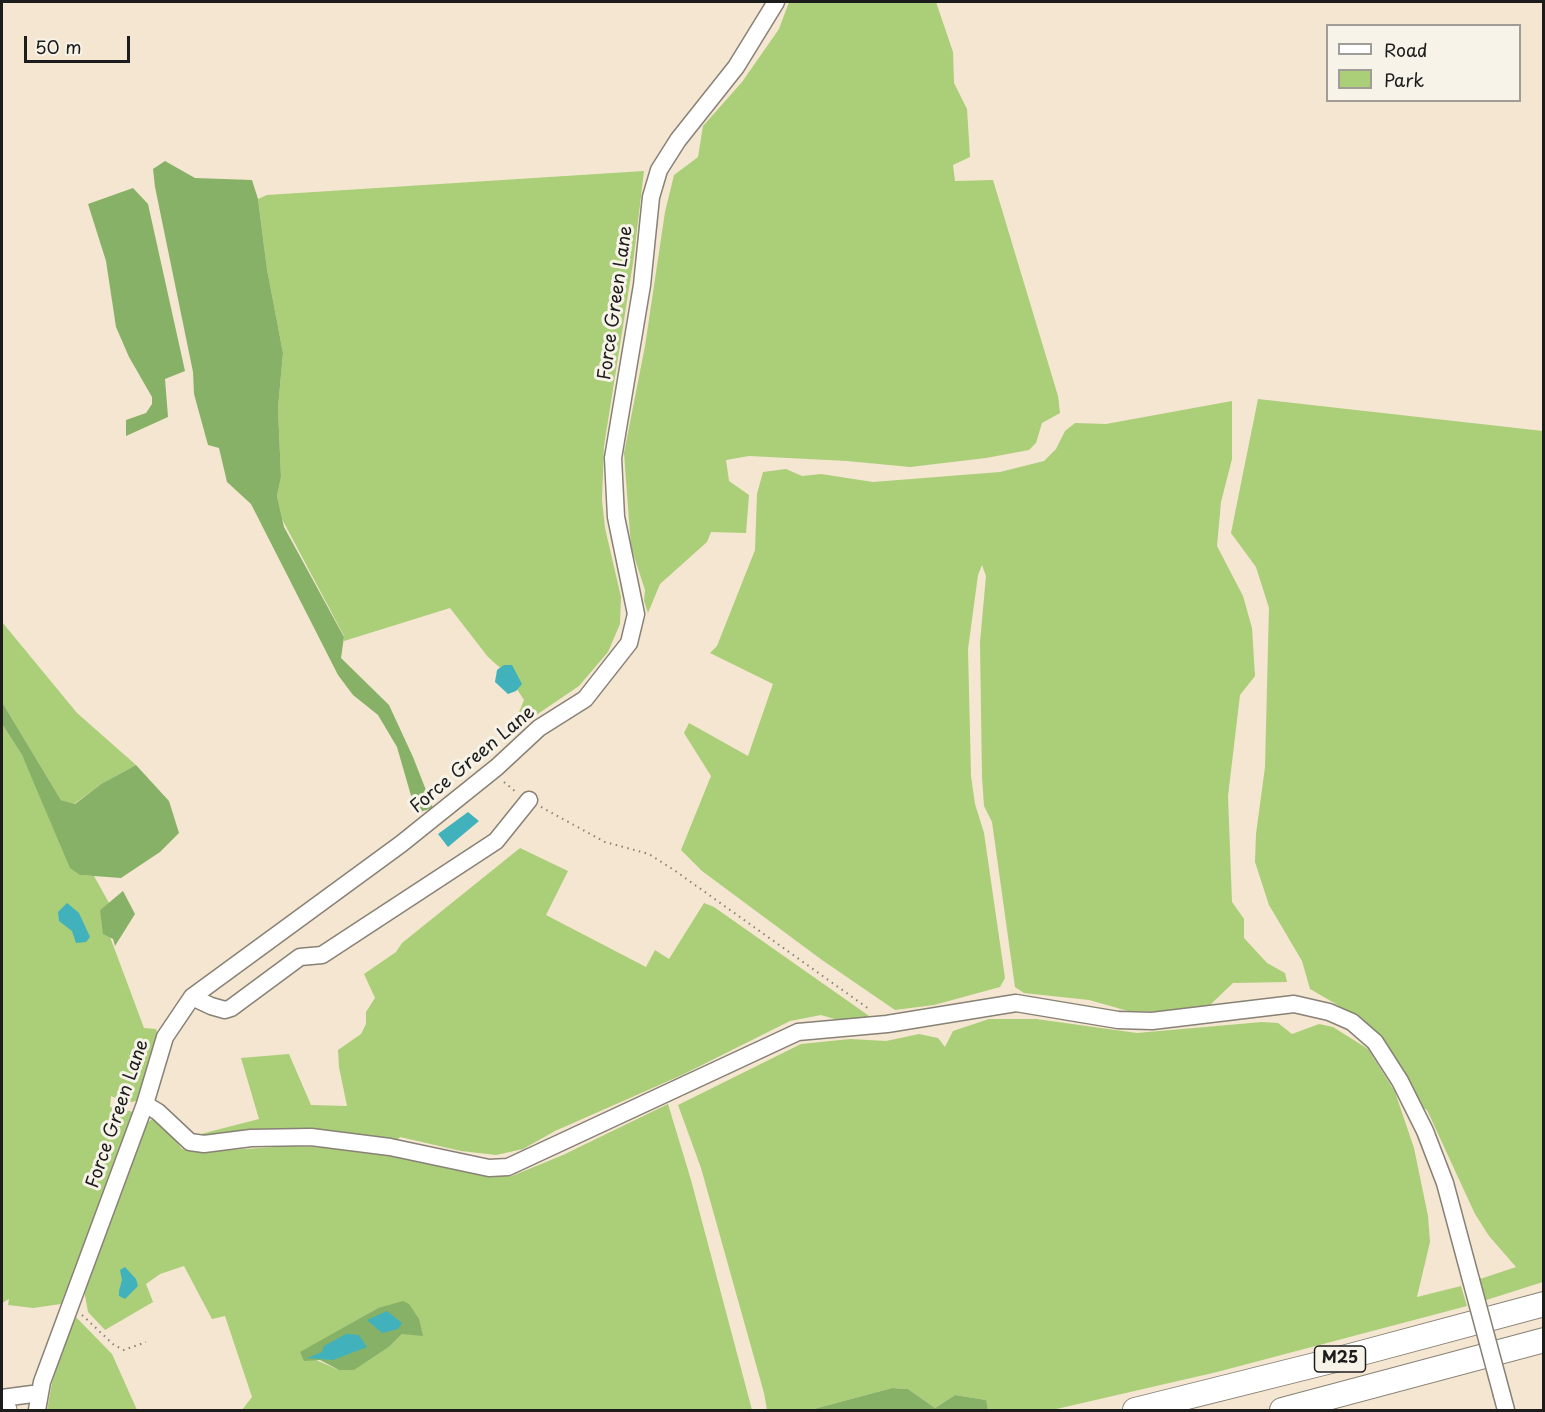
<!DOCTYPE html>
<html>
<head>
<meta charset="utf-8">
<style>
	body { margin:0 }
	#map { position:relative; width:1545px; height:1412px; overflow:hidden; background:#f4e6d0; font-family:"Playpen Sans",sans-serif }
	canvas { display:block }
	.frame { position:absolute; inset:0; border:3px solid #1c1c1c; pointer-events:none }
	.legend { position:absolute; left:1326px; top:24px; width:195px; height:78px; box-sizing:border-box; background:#f7f3e8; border:2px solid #9f9d96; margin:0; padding:8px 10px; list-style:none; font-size:18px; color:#1c1c1c }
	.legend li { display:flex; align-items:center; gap:12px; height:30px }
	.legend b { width:30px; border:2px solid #9f9d96 }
	.scale { position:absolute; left:24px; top:36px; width:106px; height:27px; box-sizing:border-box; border:3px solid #1c1c1c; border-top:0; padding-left:8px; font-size:18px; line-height:21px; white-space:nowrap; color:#1c1c1c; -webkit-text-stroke:4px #f7f3e8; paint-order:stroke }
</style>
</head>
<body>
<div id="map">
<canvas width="1545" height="1412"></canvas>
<div class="frame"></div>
<ul class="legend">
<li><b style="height:8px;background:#fff"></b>Road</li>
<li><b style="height:16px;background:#abce78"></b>Park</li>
</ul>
<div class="scale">50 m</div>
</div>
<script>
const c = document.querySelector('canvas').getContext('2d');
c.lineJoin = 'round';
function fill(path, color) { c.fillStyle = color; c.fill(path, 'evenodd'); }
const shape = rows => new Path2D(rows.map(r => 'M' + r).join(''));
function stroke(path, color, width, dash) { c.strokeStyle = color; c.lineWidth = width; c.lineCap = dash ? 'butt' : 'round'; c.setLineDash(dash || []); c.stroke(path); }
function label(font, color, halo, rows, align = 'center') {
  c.font = font + ' "Playpen Sans",sans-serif'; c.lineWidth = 6; c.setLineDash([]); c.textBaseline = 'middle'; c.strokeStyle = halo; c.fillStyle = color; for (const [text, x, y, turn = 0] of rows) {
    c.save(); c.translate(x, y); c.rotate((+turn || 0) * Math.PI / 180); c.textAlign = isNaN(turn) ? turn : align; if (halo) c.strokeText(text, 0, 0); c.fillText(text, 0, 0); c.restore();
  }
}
fill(shape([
	[789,2,936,2,953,52,954,83,967,109,970,157,953,165,955,181,993,180,1058,396,1060,413,1042,423,1036,443,1029,450,986,458,910,467,847,461,749,456,726,460,729,481,749,495,746,533,711,532,707,542,660,584,648,613,644,601,645,590,631,547,624,453,645,346,665,212,674,175,698,157,703,126,742,82,779,29],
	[644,171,633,263,604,446,602,500,605,528,621,597,620,624,608,652,579,686,520,726,517,717,524,700,507,674,488,657,450,608,344,641,344,636,282,519,277,496,281,477,278,408,283,353,267,269,258,199,267,195],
	[1258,399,1543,431,1543,1282,1480,1302,1474,1281,1516,1267,1489,1236,1475,1214,1427,1110,1416,1104,1370,1031,1336,1004,1310,989,1302,961,1269,905,1255,862,1256,834,1265,767,1269,608,1256,567,1231,533],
	[1232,401,1232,459,1221,502,1217,546,1243,596,1252,628,1255,676,1240,695,1228,796,1232,902,1244,919,1244,938,1267,963,1285,973,1287,982,1233,983,1210,1005,1166,1012,1128,1011,1089,1000,1024,993,1015,987,992,822,984,806,982,777,980,642,986,576,982,565,978,575,968,649,971,776,975,804,984,833,1005,978,1000,987,934,1005,895,1010,822,960,702,871,681,850,711,776,684,733,689,723,748,756,773,684,710,653,717,646,755,550,757,494,763,472,786,469,802,476,821,474,873,482,1000,472,1044,461,1056,449,1065,431,1075,423,1106,424],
	[2,622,77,713,136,765,101,784,74,804,61,800,2,702],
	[2,724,22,755,80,875,94,876,109,903,100,910,144,1028,156,1029,158,1036,137,1101,126,1103,111,1096,110,1107,134,1112,61,1304,33,1308,8,1305,9,1299,2,1303],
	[520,848,568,871,546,915,646,967,655,950,669,959,704,903,714,907,872,1018,838,1020,821,1015,790,1021,682,1075,555,1131,523,1149,496,1155,461,1151,400,1137,396,1141,287,1129,221,1137,193,1136,259,1119,241,1058,289,1054,311,1105,347,1106,339,1067,338,1050,361,1034,366,1024,366,1012,375,998,364,974,396,952,402,943],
	[989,1019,1036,1019,1137,1033,1262,1022,1278,1023,1292,1034,1319,1024,1333,1027,1368,1049,1395,1092,1414,1148,1428,1216,1430,1242,1417,1297,1461,1286,1467,1306,1217,1372,1052,1410,988,1410,985,1400,955,1395,935,1408,908,1389,892,1388,810,1410,767,1410,764,1393,701,1168,678,1105,801,1044,850,1039,886,1041,919,1034,938,1038,945,1047,953,1031],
	[668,1104,691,1180,752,1410,242,1410,252,1397,225,1316,212,1319,184,1266,160,1274,146,1284,153,1302,105,1330,88,1312,84,1290,139,1129,152,1119,160,1120,182,1149,195,1152,292,1146,371,1150,487,1176,512,1176,563,1155],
	[378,1308,402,1334,390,1346,339,1370,300,1353],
	[73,1314,112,1354,137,1410,47,1410,52,1383]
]), '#abce78');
fill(shape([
	[165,161,195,178,252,180,258,199,267,269,283,353,278,408,281,477,277,496,284,527,344,637,341,658,389,705,413,757,433,808,416,813,397,747,378,715,353,695,338,675,251,504,227,482,219,448,208,445,194,394,193,372,155,187,153,169],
	[133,188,148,204,185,371,165,379,168,417,126,436,126,420,146,413,152,404,152,397,129,357,116,327,106,261,88,204],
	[2,702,61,800,75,804,101,784,136,765,169,801,179,833,160,852,121,878,80,875,70,868,22,755,2,724],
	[123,891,135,914,115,946,113,939,103,934,100,910],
	[403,1301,409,1304,419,1319,423,1336,402,1334,390,1346,354,1370,339,1370,320,1360,304,1361,300,1352,378,1308],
	[892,1388,908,1389,935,1408,955,1395,986,1400,988,1410,810,1410]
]), '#88b168');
fill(shape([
	[504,665,512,665,522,684,516,691,508,694,495,682,497,670],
	[468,812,479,821,448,847,438,834],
	[67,903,79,913,85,926,90,937,86,942,76,943,72,931,59,921,58,912],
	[125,1267,136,1279,138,1286,125,1299,119,1296,119,1291,122,1280,120,1270],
	[387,1311,402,1323,398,1329,382,1333,367,1320],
	[346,1334,359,1335,367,1347,333,1360,307,1358,322,1352,324,1346]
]), '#41b1bb');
const minor = shape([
	[192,997,211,1006,225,1010,231,1008,300,957,322,955,496,841,529,800],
	[145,1104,158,1112,190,1142,204,1144,251,1138,311,1137,390,1147,489,1168,508,1167,798,1032,887,1024,1016,1003,1118,1020,1152,1021,1294,1004,1329,1012,1352,1022,1375,1042,1400,1081,1425,1131,1445,1183,1471,1280],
	[1502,1395,1506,1410],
	[2,1398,40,1393],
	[37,1410,42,1382,145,1104,165,1037,192,997,401,844,497,767,539,728,585,699,629,643,636,614,616,517,613,458,642,285,651,197,659,170,678,140,736,67,776,2]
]);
const major = shape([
	[2,1402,6,1410]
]);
const highway = shape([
	[1135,1410,1339,1359,1544,1304],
	[1282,1410,1544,1340]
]);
stroke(minor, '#888176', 19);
stroke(major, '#888176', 23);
stroke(highway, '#888176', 26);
stroke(shape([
	[504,782,516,792],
	[541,807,605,842,649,854,674,870,869,1009],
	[82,1315,114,1345,124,1350,146,1342]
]), '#888176', 2, [1.5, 4.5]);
stroke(minor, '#fff', 16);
stroke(major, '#fff', 21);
stroke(highway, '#fff', 24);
const minorBridge = shape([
	[1471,1280,1502,1395]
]);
stroke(minorBridge, '#888176', 19, []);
stroke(minorBridge, '#fff', 16);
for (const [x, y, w] of [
	[1340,1359,51]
]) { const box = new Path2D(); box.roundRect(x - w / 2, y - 13, w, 26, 4.5); c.fillStyle = '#f7f3e8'; c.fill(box); stroke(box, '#1c1c1c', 1.5); }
label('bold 16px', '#1c1c1c', null, [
	["M25",1340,1359]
]);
label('18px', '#1c1c1c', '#f7f3e8', [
	["Force Green Lane",616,303,-82],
	["Force Green Lane",473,760,-40],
	["Force Green Lane",118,1114,-71]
]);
</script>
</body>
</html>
